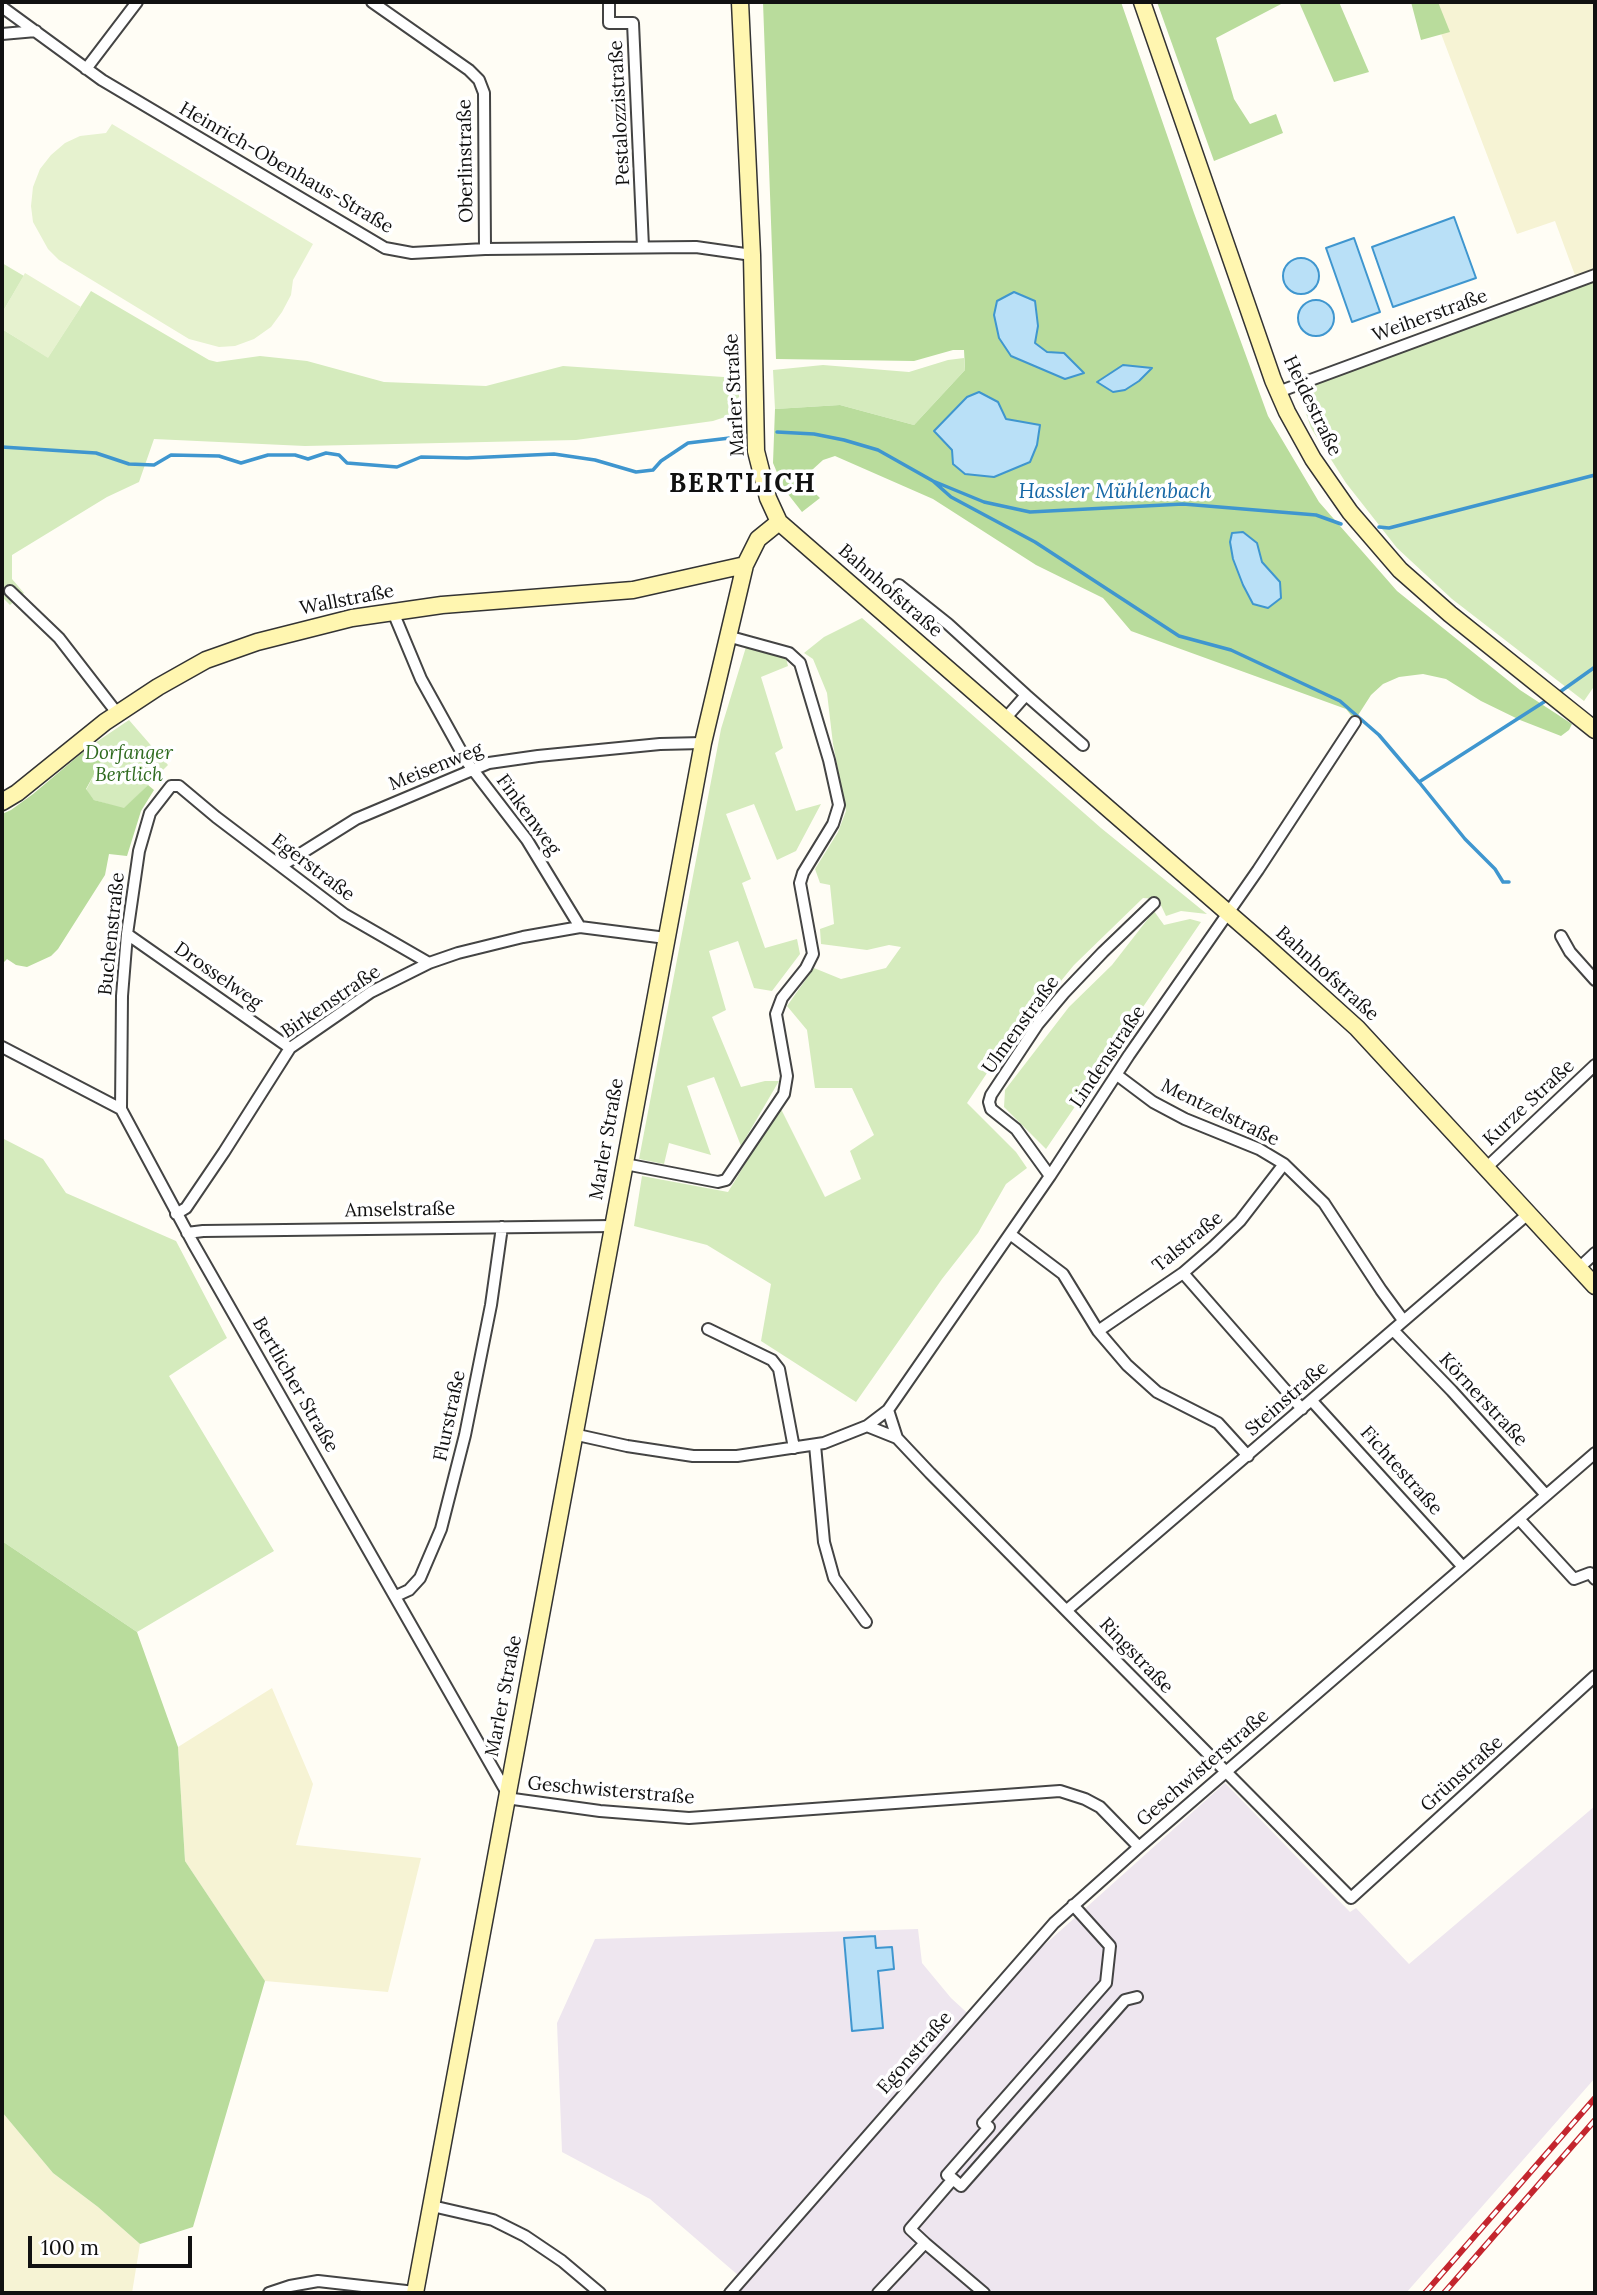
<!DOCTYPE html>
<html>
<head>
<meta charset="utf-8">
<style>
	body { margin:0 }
	#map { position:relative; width:1597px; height:2295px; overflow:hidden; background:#fffdf5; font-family:Lora,serif }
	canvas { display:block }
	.frame { position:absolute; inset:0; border:4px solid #111; pointer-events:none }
	.scale { position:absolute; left:28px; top:2236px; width:164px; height:32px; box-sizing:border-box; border:4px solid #111; border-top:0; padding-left:9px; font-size:21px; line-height:24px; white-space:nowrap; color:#111; -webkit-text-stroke:5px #fff; paint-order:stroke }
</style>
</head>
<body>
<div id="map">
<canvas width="1597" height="2295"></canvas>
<div class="frame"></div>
<div class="scale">100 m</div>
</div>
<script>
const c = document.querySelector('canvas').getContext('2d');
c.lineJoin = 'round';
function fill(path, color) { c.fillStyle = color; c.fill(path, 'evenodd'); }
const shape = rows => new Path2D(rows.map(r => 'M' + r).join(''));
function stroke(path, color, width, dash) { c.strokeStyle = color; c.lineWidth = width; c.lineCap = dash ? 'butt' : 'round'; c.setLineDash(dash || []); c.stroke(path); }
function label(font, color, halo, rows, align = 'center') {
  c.font = font + ' Lora,serif'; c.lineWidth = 7; c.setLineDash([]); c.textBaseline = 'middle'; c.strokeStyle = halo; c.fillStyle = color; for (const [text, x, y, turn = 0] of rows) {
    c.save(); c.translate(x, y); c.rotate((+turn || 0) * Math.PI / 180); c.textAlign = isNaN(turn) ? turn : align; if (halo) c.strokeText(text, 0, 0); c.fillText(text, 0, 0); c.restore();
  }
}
fill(shape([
	[1225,1783,1350,1912,1356,1908,1409,1964,1595,1806,1595,2078,1406,2293,722,2293,739,2276,650,2199,562,2152,557,2023,595,1939,918,1929,922,1963,951,1998,975,2020,1041,1948]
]), '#eee6ef');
fill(shape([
	[1429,2,1595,2,1595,270,1576,278,1555,221,1517,234],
	[272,1688,313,1784,296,1845,421,1858,388,1992,265,1981,185,1861,178,1747],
	[2,2112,53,2173,98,2207,140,2244,132,2293,2,2293]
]), '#f6f3d4');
fill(shape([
	[2,263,24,276,2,313],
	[1595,280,1595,685,1584,701,1452,599,1397,548,1346,483,1311,428,1300,396,1306,384],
	[91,291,209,360,217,362,260,356,307,361,384,382,486,386,563,366,738,378,740,412,713,421,576,440,305,446,154,439,139,482,107,497,12,555,12,579,24,593,10,605,2,597,2,329,48,357],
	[964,358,965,370,914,425,840,405,775,409,773,370,823,365,909,372,948,360],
	[862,618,1101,828,1207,914,1181,911,1166,916,1158,899,1143,898,1074,965,993,1064,967,1103,1016,1152,1027,1168,1006,1184,978,1233,942,1279,856,1402,761,1341,771,1284,707,1245,634,1226,642,1176,728,1192,780,1107,825,1197,861,1179,850,1151,874,1135,852,1088,815,1088,807,1030,787,1006,814,968,841,979,886,968,901,947,889,945,867,950,821,944,820,929,834,924,830,885,820,883,815,869,838,832,846,811,833,744,827,693,813,659,804,653,824,637],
	[746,647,786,658,788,666,761,677,783,748,775,753,796,811,821,804,796,851,777,860,754,804,726,814,751,879,742,883,765,948,797,939,800,954,772,991,754,988,738,941,709,951,726,1010,712,1017,741,1087,765,1081,779,1081,741,1146,714,1077,687,1086,711,1155,669,1143,664,1164,639,1159,721,729],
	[129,720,168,765,124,809,94,800,86,790,103,758,89,747],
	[1154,911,1164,925,1190,919,1201,922,1046,1149,1004,1107,1005,1090,1069,1007,1112,965],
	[2,1138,43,1159,66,1193,176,1241,227,1338,169,1376,274,1551,137,1632,2,1541]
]), '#d5ebbd');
fill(shape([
	[763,2,1121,2,1194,213,1268,416,1319,502,1397,591,1520,690,1572,724,1569,730,1561,736,1520,720,1481,701,1446,679,1423,674,1399,677,1383,684,1371,695,1355,720,1346,709,1131,631,1103,598,1036,565,933,499,835,456,823,460,801,480,820,498,802,512,784,489,773,463,775,409,840,405,914,425,965,370,964,350,953,350,914,361,776,359],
	[1157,2,1285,2,1216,38,1234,99,1250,124,1276,114,1283,133,1214,161],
	[1299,2,1339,2,1369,72,1334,82],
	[1411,2,1438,2,1450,32,1421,40],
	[89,747,103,758,86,789,94,800,124,808,148,785,154,790,141,811,127,856,109,854,105,875,58,949,51,956,27,967,16,965,7,959,2,964,2,814,11,810,33,794],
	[2,1541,137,1632,178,1747,185,1861,265,1981,193,2227,140,2244,98,2207,53,2173,2,2112]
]), '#b9dc9c');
fill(shape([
	[112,124,313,244,293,280,291,295,282,312,271,327,254,339,235,346,219,347,189,339,59,260,48,249,33,222,31,206,33,187,40,169,51,155,65,143,80,136,106,133],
	[25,273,81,307,48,358,2,329,2,313]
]), '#e6f2cf');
const water = shape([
	[1454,217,1476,278,1393,307,1372,247,1454,217],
	[1354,238,1380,312,1352,322,1326,248,1354,238],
	'1283 276a18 18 0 1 1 36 0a18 18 0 1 1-36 0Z',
	[1014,292,1035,301,1038,326,1035,343,1047,352,1064,353,1084,373,1065,379,1011,356,999,338,994,315,997,301,1014,292],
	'1298 318a18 18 0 1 1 36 0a18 18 0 1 1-36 0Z',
	[1123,365,1152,368,1139,381,1125,390,1113,392,1097,382,1123,365],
	[979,392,998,402,1006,419,1040,425,1037,445,1030,462,994,477,965,474,953,464,952,450,934,431,967,397,979,392],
	[1243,532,1257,543,1262,562,1280,582,1281,598,1268,608,1253,604,1243,585,1233,559,1230,542,1232,533,1243,532],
	[875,1936,876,1948,892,1947,894,1969,878,1971,883,2028,852,2031,844,1938,875,1936]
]);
fill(water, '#b9e0f7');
stroke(water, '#3f96cf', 2);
stroke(shape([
	[777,432,814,434,844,440,878,450,933,481,984,502,1030,512,1183,504,1316,515,1341,524],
	[2,447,96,453,129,464,154,465,171,455,219,456,241,463,268,455,295,455,308,459,326,453,339,455,347,463,397,467,421,457,467,458,554,454,595,460,636,472,653,470,661,461,688,443,738,437],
	[933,481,951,497,1035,542,1179,636,1231,650,1340,701,1379,735,1419,782,1547,700],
	[1379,527,1389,528,1595,475],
	[1557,694,1595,667],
	[1419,782,1465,839,1495,869,1503,882,1509,882]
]), '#3f96cf', 3.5);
const street = shape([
	[372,2,469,70,479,80,484,93,485,249],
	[609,2,609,23,633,23,643,247],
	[2,7,102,80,385,248,412,253,485,249,696,247,752,255],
	[2,34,36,31],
	[86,69,137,2],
	[1278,392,1595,275],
	[899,585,948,624,1026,695],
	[10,591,59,638,117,713],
	[393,612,421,679,467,762,527,840,580,927],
	[1004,720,1026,695,1083,745],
	[281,866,356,819,489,763,538,756,660,744,703,743],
	[127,934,290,1048],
	[1561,936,1570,952,1595,980],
	[2,1047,121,1109,193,1243,507,1793],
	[1117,1075,1153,1102,1185,1119,1259,1149,1284,1164,1324,1203,1381,1290,1403,1320],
	[121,1109,122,996,127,934,139,851,150,813,171,786,179,786,216,817,344,914,429,963],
	[625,1164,718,1182,726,1180,784,1094,787,1076,776,1014,782,998,806,968,813,954,800,883,803,873,833,824,839,805,829,760,800,663,789,653,727,636],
	[1486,1168,1595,1065],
	[1050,1176,1016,1129,991,1109,989,1102,991,1095,1038,1024,1064,993,1103,952,1154,903],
	[176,1214,186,1208,224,1152,290,1048,371,992,429,963,458,953,523,937,580,927,666,938],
	[187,1233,203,1231,613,1226],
	[1010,1234,1063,1274,1098,1331,1127,1365,1157,1392,1218,1423,1248,1456],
	[1579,1268,1595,1253],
	[1183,1273,1302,1409],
	[708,1329,772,1360,779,1369,794,1448],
	[1393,1330,1452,1391,1546,1495],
	[1098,1331,1183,1273,1213,1247,1240,1221,1284,1164],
	[1312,1401,1463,1567],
	[888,1410,897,1438,930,1473,1351,1898,1595,1676],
	[867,1426,897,1438],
	[573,1434,627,1446,693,1456,737,1456,824,1443,867,1426,888,1410,1050,1176,1129,1055,1258,870,1355,722],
	[815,1445,824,1542,834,1578,866,1622],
	[1519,1519,1574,1579,1590,1573,1595,1579],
	[396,1596,409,1590,420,1578,441,1529,465,1435,491,1305,502,1227],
	[1067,1610,1528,1214],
	[506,1798,600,1811,689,1818,1060,1791,1085,1799,1100,1807,1139,1847],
	[953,2179,947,2175,989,2127,983,2123,1106,1983,1110,1946,1073,1905],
	[432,2206,493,2220,525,2236,562,2261,600,2293],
	[925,2243,984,2293],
	[269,2293,290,2286,318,2281,415,2292],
	[730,2293,1054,1923,1139,1847,1595,1453],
	[878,2293,925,2243,910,2229,953,2179,961,2186,1125,2000,1137,1997]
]);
const secondary = shape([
	[740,2,752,255,756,451,768,498,779,522,1265,945,1357,1028,1595,1286],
	[1142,2,1273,380,1287,412,1313,459,1350,512,1400,570,1450,614,1595,730],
	[2,802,17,793,105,722,158,687,206,660,257,642,352,618,442,605,633,590,745,565],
	[415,2293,703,743,745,565,758,539,779,522]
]);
stroke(street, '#444', 14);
stroke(secondary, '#333', 19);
stroke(street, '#fff', 10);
stroke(secondary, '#fff6b0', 16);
const rail = shape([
	[1425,2293,1595,2098],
	[1444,2293,1595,2120]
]);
stroke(rail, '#c4262e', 6);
stroke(rail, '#fff', 3.5, [10]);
label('19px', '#111', '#fff', [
	["Pestalozzistraße",620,113,-93],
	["Oberlinstraße",466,161,-91],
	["Heinrich-Obenhaus-Straße",286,168,30],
	["Weiherstraße",1430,316,-20],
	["Marler Straße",735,395,-93],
	["Heidestraße",1312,406,64],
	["Bahnhofstraße",890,591,41],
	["Wallstraße",347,600,-11],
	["Meisenweg",436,767,-22],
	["Finkenweg",528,815,54],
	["Egerstraße",313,868,37],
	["Buchenstraße",112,934,-84],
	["Bahnhofstraße",1327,974,42],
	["Drosselweg",218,976,35],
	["Birkenstraße",331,1002,-34],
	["Ulmenstraße",1021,1025,-54],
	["Lindenstraße",1108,1057,-56],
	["Kurze Straße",1529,1103,-43],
	["Mentzelstraße",1220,1113,26],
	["Marler Straße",607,1139,-80],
	["Amselstraße",400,1210,-1],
	["Talstraße",1188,1242,-39],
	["Bertlicher Straße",295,1385,60],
	["Steinstraße",1287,1399,-41],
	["Körnerstraße",1483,1400,47],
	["Flurstraße",450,1416,-78],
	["Fichtestraße",1401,1471,48],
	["Ringstraße",1136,1656,46],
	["Marler Straße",504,1696,-79],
	["Geschwisterstraße",1203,1768,-41],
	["Grünstraße",1462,1774,-42],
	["Geschwisterstraße",611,1791,5],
	["Egonstraße",915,2053,-49]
]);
label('italic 19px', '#2f6b1f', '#fff', [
	["Dorfanger",129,754],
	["Bertlich",129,776]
]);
label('italic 21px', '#1768a6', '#fff', [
	["Hassler Mühlenbach",1115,492]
]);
c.letterSpacing = '2px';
label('bold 26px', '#111', '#fff', [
	["BERTLICH",743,485]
]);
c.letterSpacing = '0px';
</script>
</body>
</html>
